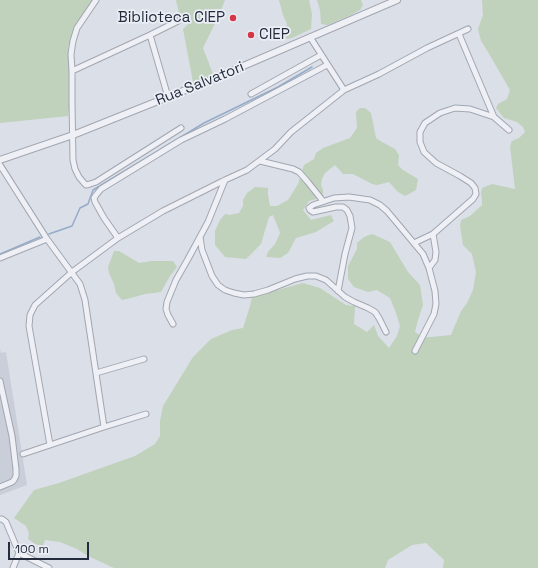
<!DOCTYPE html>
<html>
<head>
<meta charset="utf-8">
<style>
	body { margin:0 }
	#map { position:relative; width:538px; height:568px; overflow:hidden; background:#dbdfe7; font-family:"Space Grotesk",sans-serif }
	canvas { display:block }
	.scale { position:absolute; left:8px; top:542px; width:81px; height:18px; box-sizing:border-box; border:2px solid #252c3e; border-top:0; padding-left:5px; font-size:12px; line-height:14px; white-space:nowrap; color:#252c3e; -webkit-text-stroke:3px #ebeef5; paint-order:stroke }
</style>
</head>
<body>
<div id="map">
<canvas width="538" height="568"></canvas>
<div class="scale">100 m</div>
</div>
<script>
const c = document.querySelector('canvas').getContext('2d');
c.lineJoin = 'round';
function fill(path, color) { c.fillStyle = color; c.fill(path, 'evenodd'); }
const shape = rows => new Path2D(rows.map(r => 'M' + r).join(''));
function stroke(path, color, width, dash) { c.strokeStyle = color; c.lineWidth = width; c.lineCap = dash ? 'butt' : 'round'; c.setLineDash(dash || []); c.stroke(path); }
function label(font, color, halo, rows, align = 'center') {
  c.font = font + ' "Space Grotesk",sans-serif'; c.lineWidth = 3.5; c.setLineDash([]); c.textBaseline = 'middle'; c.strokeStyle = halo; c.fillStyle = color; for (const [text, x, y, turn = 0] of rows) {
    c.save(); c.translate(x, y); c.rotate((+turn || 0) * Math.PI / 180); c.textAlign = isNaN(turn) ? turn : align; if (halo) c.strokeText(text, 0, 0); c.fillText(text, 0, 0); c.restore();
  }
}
fill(shape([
	[0,349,1,353,6,352,27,485,0,495]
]), '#c9ced9');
fill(shape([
	[0,0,93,0,78,22,68,47,71,89,68,116,0,123],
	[176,0,225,0,220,13,203,48,213,74,193,82,183,29,188,24,184,16,179,13],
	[279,0,309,0,312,14,311,29,292,38,287,39,284,33,287,24,283,15],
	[317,0,361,0,363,5,360,10,349,16,328,25,321,24,320,10],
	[482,0,538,0,538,568,443,568,444,560,426,543,412,545,388,560,385,568,114,568,88,556,77,549,60,542,45,540,43,546,35,544,28,539,29,533,26,526,14,518,34,490,59,483,135,456,155,444,160,436,160,421,163,406,193,357,211,339,232,330,243,328,250,306,252,297,303,283,320,288,346,305,355,306,354,324,367,332,374,325,378,336,389,348,397,336,400,326,396,313,390,298,377,290,368,292,354,287,348,279,348,266,357,249,357,243,364,237,372,234,390,242,408,272,420,285,423,305,418,320,415,332,423,337,431,337,451,335,461,311,467,303,473,290,476,272,472,254,463,245,460,226,461,220,470,216,482,205,482,201,481,193,482,188,492,184,515,189,510,146,512,141,519,138,525,132,523,127,517,122,504,118,496,108,498,104,507,99,510,90,488,52,481,41,478,29,483,15],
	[360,108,365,108,371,113,376,138,382,142,395,149,399,155,398,165,403,170,418,179,416,190,405,196,398,192,389,182,377,185,372,184,353,174,343,174,335,165,325,173,322,179,321,185,323,190,323,197,309,201,303,210,311,220,331,215,334,221,316,232,296,238,288,253,280,258,266,257,268,252,275,244,280,233,279,230,273,215,269,217,261,244,246,259,225,257,215,245,215,231,220,220,225,214,230,215,239,213,243,206,243,200,247,193,255,187,268,188,268,195,270,206,277,206,288,200,298,184,304,165,314,159,316,153,323,148,350,138,357,128,356,112],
	[114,251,119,251,139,263,152,261,173,261,177,267,170,276,161,292,145,294,131,298,122,300,116,293,114,284,109,273,108,267]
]), '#c0d1bc');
stroke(shape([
	[49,234,72,226,80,208,88,204,93,190,186,134,204,123,278,87,312,67],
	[0,254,40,237]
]), '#94abca', 1.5);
const minor = shape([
	[96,0,77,28,73,41,71,54,72,71,72,102,73,160,75,169,79,177,84,183,86,185,90,184,96,182,181,128],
	[459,34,494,117,509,130],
	[150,35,168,97],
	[310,37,344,90],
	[72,71,150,35,178,21],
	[251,94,321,55],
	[260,161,293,169,299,172,307,181,323,201],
	[0,165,47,239,80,284,85,300,104,427],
	[200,237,202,250,212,276,218,285,225,290,234,293,244,295,254,294,268,290,295,279,307,276,316,276,326,280,345,297,354,302,368,308,375,312,379,318,386,332],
	[118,238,104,218,95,202,94,198,96,195,101,189,181,140,225,119,327,65],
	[414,243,433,234],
	[0,258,47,239],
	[429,268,435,260,436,252,433,234,473,199,476,194,475,188,471,183,460,176,436,163,424,152,420,142,420,132,425,123,440,113,455,108,470,109,494,117],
	[338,291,345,254,352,228,350,216,347,210,343,207,336,207,313,212,310,210,309,208,313,205,334,198,349,197,370,200,380,205,387,211,423,254,429,268,435,291,436,304,434,314,415,351],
	[173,324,168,315,166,309,167,302,176,280,188,259,208,222,225,180],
	[96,373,144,359],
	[0,381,12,436,16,469,16,476,14,480,12,482,0,487],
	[50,445,29,326,30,315,35,305,72,272,118,238,163,211,225,180,247,170,275,149,291,132,344,90,379,74,427,48,468,29],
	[23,454,104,427,146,414],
	[0,519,2,519,6,522,19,553,13,568],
	[19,553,49,568]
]);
const tertiary = shape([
	[0,160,73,135,213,79,397,0]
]);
stroke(minor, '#a1a6b1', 7);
stroke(tertiary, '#a1a6b1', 8);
stroke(minor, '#eef0f5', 5);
stroke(tertiary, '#eef0f5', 6);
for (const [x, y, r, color] of [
	[233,18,4,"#d53747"],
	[251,35,4,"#d53747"]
]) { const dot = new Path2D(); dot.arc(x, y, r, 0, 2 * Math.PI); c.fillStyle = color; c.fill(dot); stroke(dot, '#ebeef5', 1.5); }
label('15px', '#252c3e', '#ebeef5', [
	["Biblioteca CIEP",225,18],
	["CIEP",259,35,"left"]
], 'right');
label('15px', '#252c3e', '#ebeef5', [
	["Rua Salvatori",200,84,-22]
]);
</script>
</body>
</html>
